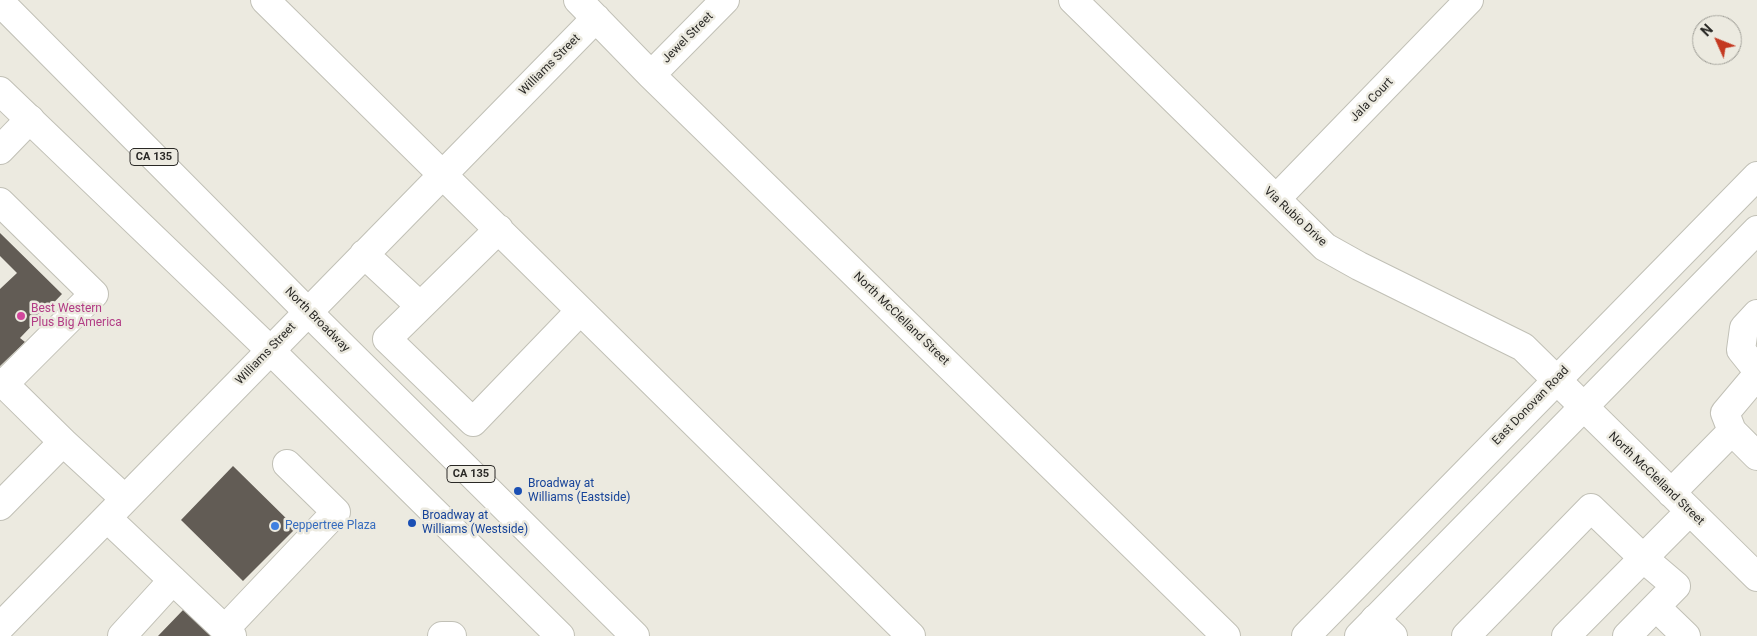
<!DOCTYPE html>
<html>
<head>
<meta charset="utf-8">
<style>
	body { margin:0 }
	#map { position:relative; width:1757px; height:636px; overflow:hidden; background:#eceae0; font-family:Roboto,sans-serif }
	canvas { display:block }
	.north { position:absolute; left:1692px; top:15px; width:50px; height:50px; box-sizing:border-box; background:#eceae0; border:1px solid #9e9d96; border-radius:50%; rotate:314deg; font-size:14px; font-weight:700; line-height:20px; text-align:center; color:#2a2926 }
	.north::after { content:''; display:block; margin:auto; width:18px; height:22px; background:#c43921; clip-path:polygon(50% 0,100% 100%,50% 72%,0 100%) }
</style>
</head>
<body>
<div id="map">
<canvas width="1757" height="636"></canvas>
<div class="north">N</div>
</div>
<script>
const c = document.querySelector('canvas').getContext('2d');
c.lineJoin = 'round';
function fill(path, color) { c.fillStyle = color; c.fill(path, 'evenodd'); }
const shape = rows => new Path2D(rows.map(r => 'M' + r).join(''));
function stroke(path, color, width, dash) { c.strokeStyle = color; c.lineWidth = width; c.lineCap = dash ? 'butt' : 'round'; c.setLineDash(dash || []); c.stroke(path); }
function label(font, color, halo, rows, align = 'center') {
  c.font = font + ' Roboto,sans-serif'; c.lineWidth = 5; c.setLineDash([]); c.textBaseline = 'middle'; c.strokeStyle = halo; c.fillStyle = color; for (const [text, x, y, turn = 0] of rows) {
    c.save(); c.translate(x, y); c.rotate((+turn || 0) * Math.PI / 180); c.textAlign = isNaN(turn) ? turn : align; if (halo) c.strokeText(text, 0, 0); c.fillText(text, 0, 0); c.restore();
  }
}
fill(shape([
	[0,233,62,294,20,338,25,342,0,366,0,289,17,273,0,256],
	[233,466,296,528,243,581,181,520],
	[184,609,211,636,158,636]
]), '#625c55');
const minor = shape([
	[265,0,911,636],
	[578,0,651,75,1226,636],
	[1073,0,1325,247,1359,266,1523,347,1757,577],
	[651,75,725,0],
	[0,150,30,119],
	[1276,199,1469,0],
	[0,202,94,294,4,384,63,442,125,499],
	[499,229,387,339,473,422,580,311],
	[364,254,420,306],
	[1757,314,1744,328,1741,350,1757,370],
	[1757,375,1725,413,1732,431,1757,456],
	[1671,493,1732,431],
	[0,506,63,442],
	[107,518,232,636],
	[1656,607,1686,636],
	[1375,619,1393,636],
	[0,627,596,18],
	[225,629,336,512,287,464],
	[122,636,173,580],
	[442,636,452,636],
	[1466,636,1591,508,1643,558,1676,586,1627,636],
	[1566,636,1690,511]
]);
const major = shape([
	[0,2,308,312,635,636],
	[0,91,270,350,560,636],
	[1306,636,1757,176],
	[1359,636,1757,230]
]);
stroke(minor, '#c1c0b6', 30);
stroke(major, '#c1c0b6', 30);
stroke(minor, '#fff', 28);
stroke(major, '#fff', 28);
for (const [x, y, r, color] of [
	[21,316,5,"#d1479c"],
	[518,491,5,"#1a4fb4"],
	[412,523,5,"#1a4fb4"],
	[275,526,5,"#3f7fe0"]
]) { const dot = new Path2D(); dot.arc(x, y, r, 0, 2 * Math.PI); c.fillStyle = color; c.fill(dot); stroke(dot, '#eceae0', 2); }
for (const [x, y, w] of [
	[154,157,48],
	[471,474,48]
]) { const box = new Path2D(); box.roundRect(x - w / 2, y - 8.5, w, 17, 4); c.fillStyle = '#eceae0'; c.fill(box); stroke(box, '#2a2926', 1); }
label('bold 11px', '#2a2926', null, [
	["CA 135",154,157],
	["CA 135",471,474]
]);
label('12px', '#2a2926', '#eceae0', [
	["Jewel Street",688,38,-45],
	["Williams Street",550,65,-45],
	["Jala Court",1372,100,-46],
	["Via Rubio Drive",1295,217,43],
	["North McClelland Street",901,319,44],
	["North Broadway",317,320,45],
	["Williams Street",266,354,-46],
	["East Donovan Road",1531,406,-46],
	["North McClelland Street",1656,479,44]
]);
label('12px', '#b23c85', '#eceae0', [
	["Best Western",31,309],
	["Plus Big America",31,323]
], 'left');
label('12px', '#164399', '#eceae0', [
	["Broadway at",528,484],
	["Williams (Eastside)",528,498],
	["Broadway at",422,516],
	["Williams (Westside)",422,530]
], 'left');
label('12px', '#366cbe', '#eceae0', [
	["Peppertree Plaza",285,526]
], 'left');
</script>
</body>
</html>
